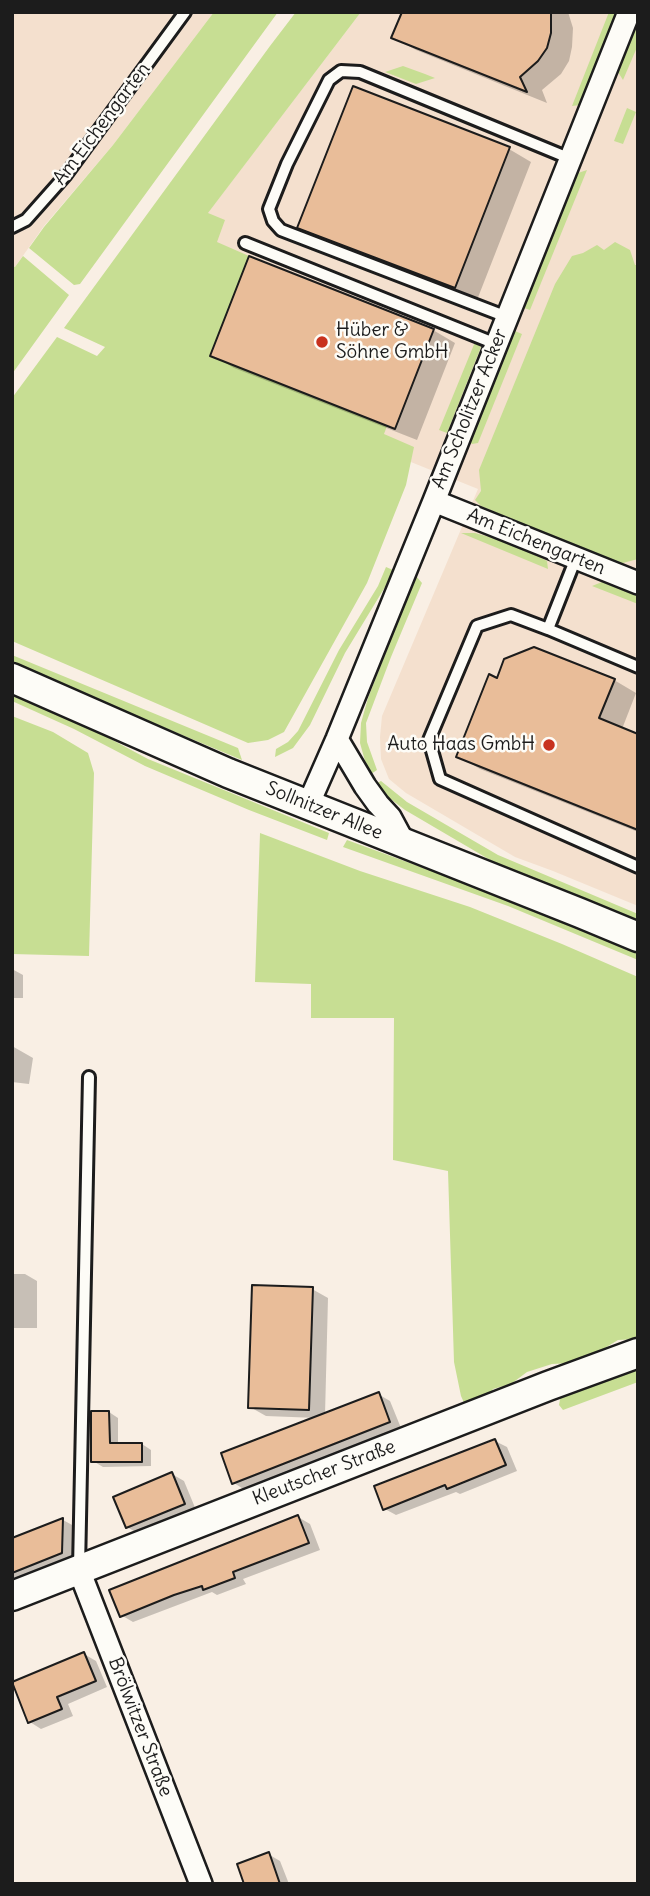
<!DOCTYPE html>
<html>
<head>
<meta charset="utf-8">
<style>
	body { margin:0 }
	#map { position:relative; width:650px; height:1896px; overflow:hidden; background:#f9efe4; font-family:Delius,sans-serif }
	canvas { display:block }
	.frame { position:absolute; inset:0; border:14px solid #1c1c1c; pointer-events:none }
</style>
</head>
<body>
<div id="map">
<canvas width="650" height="1896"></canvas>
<div class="frame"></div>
</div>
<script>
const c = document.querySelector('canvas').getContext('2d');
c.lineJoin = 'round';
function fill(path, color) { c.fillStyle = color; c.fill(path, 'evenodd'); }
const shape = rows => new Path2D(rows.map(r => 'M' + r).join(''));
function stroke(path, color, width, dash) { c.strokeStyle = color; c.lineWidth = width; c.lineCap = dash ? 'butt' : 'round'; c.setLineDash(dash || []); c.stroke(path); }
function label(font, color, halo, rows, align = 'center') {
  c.font = font + ' Delius,sans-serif'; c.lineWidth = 5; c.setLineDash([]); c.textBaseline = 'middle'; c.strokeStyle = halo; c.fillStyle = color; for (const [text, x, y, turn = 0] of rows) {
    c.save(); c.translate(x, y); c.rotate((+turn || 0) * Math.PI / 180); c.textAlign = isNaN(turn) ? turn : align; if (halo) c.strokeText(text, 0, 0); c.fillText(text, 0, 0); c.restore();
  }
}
fill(shape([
	[12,12,214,12,113,145,44,226,15,267,12,266],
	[361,12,638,12,638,906,553,871,515,857,406,793,389,779,381,759,380,737,382,716,478,489,110,341]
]), '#f4e0ce');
fill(shape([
	[214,12,278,12,80,284,74,285,29,248,44,227,113,145],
	[296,12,361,12,208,213,225,220,217,242,249,256,210,356,387,426,384,434,414,447,406,485,367,583,284,732,268,740,248,743,12,641,12,398,57,337,97,356,105,347,64,328,270,46],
	[609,12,616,14,580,105,572,106],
	[638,23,638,45,623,80,618,72],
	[403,66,425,74,435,78,416,84,385,72],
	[627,108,636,112,623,144,614,141],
	[587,170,530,310,524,308,578,173],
	[615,242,630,250,635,265,638,265,638,559,619,564,481,506,475,500,481,491,479,470,555,284,572,256,583,253,597,245,604,250],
	[23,256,69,295,12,374,12,266,15,267],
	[515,331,522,334,478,443,472,444,469,441],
	[475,342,481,347,447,433,439,430],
	[461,533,475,533,493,538,538,556,547,561,548,569],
	[386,567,393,570,385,587,345,653,310,725,293,748,275,757,276,749,288,742,298,731,339,650,378,586],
	[416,576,422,583,391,657,366,723,367,742,377,770,371,774,365,761,360,743,361,723,368,698],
	[602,582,638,596,638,604,592,586],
	[12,655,238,748,242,760,12,664],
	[12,692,75,720,148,759,329,833,327,840,249,810,145,766,74,729,12,701],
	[12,716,53,732,88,753,94,773,89,956,12,954],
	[381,781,407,802,498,855,638,914,638,923,497,864,405,810,388,797,375,784],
	[260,833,360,871,470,907,562,944,638,977,638,1339,618,1340,595,1354,572,1363,552,1364,527,1372,511,1384,493,1389,487,1402,466,1407,461,1396,454,1362,448,1171,393,1160,394,1018,311,1018,311,984,255,982],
	[347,840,511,900,638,952,638,960,508,906,343,847],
	[638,1367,638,1382,563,1410,559,1405,561,1394]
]), '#c7de93');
fill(shape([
	[404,12,568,12,573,28,572,47,569,61,561,74,542,90,547,103,416,50,393,37],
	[509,149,531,162,477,300,321,240,299,227],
	[433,330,455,343,417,440,234,368,212,355],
	[498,680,614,680,636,693,622,729,638,736,638,832,480,769,458,756],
	[12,969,23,975,23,998,12,998],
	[12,1046,33,1058,29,1084,12,1082],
	[12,1274,25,1274,37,1281,37,1328,12,1328],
	[312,1289,328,1298,325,1415,378,1394,390,1401,401,1428,245,1490,234,1483,317,1418,266,1416,250,1407],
	[109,1412,118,1418,118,1445,142,1444,151,1450,151,1466,103,1467,93,1461],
	[495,1441,507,1447,517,1471,460,1494,456,1492,396,1515,385,1509],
	[172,1474,184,1481,196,1510,139,1534,127,1527],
	[298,1517,310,1524,320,1550,243,1579,246,1584,217,1595,212,1592,133,1622,121,1615],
	[63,1520,74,1526,73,1559,12,1583,12,1537,23,1533,25,1535],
	[84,1654,96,1661,107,1687,68,1704,73,1716,41,1729,30,1722],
	[268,1854,280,1861,289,1884,246,1884]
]), '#0003');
const building = shape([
	[402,12,551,12,551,33,547,48,538,61,520,77,527,92,391,38,402,12],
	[353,86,510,147,455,288,297,228,353,86],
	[249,256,434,329,395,429,210,356,249,256],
	[534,647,615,679,599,718,638,734,638,830,456,757,489,674,497,678,504,659,534,647],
	[252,1285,313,1287,309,1410,248,1408,252,1285],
	[379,1392,390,1422,232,1484,221,1453,379,1392],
	[91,1411,109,1411,110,1443,142,1443,142,1462,91,1462,91,1411],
	[495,1439,506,1465,447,1489,445,1485,383,1510,374,1486,495,1439],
	[172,1472,185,1504,126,1528,113,1497,172,1472],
	[298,1515,309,1543,233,1572,235,1578,203,1590,202,1586,174,1595,120,1617,109,1590,298,1515],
	[63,1518,62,1553,12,1573,12,1538,63,1518],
	[84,1652,96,1681,57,1697,62,1709,28,1723,12,1682,84,1652],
	[269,1852,280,1884,244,1884,237,1864,269,1852]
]);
fill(building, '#e9bd99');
stroke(building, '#1c1c1c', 2);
const lane = shape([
	[12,227,26,220,65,176,185,12],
	[245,243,496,344],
	[507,317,281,230,273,221,269,209,287,164,329,80,341,71,360,72,571,159],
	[548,629,576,558],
	[638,667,548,629,511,615,477,626,429,740,440,779,638,867],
	[79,1568,89,1077]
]);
const street = shape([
	[434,501,638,583],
	[337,739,365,786,378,804,390,817,404,843],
	[308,805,337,739,434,501,629,12],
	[79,1570,201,1884]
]);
const secondary = shape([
	[12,678,228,773,580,913,638,937],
	[12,1596,548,1386,638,1353]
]);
stroke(lane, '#1c1c1c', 16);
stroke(street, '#1c1c1c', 26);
stroke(secondary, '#1c1c1c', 33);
stroke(lane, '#fdfcf7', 10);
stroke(street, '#fdfcf7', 21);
stroke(secondary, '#fdfcf7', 28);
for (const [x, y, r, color] of [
	[322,342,7,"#c8321e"],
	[549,745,7,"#c8321e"]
]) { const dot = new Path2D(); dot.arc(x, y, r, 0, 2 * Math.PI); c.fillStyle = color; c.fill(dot); stroke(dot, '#fdfcf7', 2.5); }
label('19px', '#1c1c1c', '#fdfcf7', [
	["Am Eichengarten",102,124,-53],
	["Am Scholitzer Acker",470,409,-68],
	["Am Eichengarten",536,542,22],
	["Sollnitzer Allee",324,811,22],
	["Kleutscher Straße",324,1473,-21],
	["Brölwitzer Straße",140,1727,69]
]);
label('19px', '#1c1c1c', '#fdfcf7', [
	["Hüber &",336,331],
	["Söhne GmbH",336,353],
	["Auto Haas GmbH",535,745,"right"]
], 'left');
</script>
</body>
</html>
